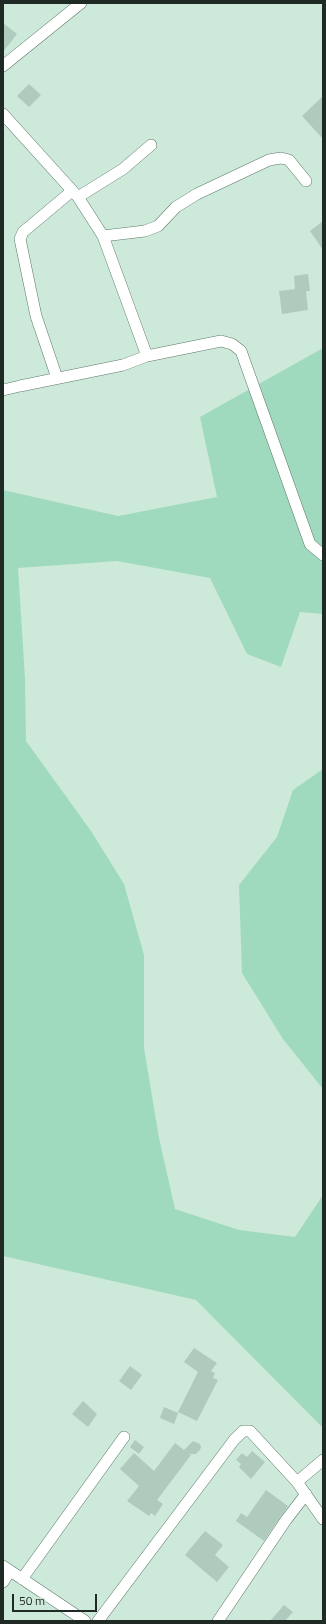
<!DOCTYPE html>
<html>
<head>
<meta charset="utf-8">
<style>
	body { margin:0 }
	#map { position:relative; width:326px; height:1624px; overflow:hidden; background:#cde9da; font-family:"Titillium Web",sans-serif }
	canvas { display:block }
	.frame { position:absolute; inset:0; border:4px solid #202a25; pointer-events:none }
	.scale { position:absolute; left:12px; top:1594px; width:85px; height:18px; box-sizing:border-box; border:2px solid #202a25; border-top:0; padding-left:5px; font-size:12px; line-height:14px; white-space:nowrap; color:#202a25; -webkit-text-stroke:3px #cde9da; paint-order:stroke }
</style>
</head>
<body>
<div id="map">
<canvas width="326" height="1624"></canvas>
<div class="frame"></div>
<div class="scale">50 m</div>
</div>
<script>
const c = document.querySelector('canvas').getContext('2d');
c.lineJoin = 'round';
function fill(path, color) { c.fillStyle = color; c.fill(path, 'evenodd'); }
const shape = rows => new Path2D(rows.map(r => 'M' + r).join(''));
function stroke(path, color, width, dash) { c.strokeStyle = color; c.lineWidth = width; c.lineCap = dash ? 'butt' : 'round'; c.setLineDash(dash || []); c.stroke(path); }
fill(shape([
	[323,348,323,614,300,612,281,667,247,654,210,578,117,561,18,568,25,679,26,741,91,831,124,884,144,955,144,1048,159,1138,175,1209,239,1230,295,1237,323,1195,323,1428,196,1300,3,1256,3,490,118,516,217,497,200,417],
	[323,769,323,1089,283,1039,242,973,239,885,277,837,293,790]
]), '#a0dabe');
fill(shape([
	[3,23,17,34,3,52],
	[29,84,41,95,29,107,17,96],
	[323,96,323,139,302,116],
	[323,221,323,250,310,231],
	[308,274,310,291,306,291,308,310,282,314,279,291,295,289,294,276],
	[194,1348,217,1363,211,1371,215,1373,213,1378,218,1380,197,1421,178,1412,198,1372,184,1362],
	[130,1366,142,1375,131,1390,119,1381],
	[83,1401,97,1414,88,1427,72,1414],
	[164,1407,178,1413,174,1424,160,1418],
	[135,1440,144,1447,139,1454,130,1447],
	[193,1441,200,1444,201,1447,200,1450,196,1454,189,1454,191,1455,157,1500,163,1504,155,1516,151,1513,149,1516,127,1501,139,1486,120,1469,134,1453,154,1471,175,1443,184,1450],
	[252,1451,265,1462,251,1479,239,1467,241,1464,236,1460,242,1453,247,1457],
	[266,1490,288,1506,264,1541,236,1521,241,1513,247,1517],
	[205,1531,223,1545,215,1555,229,1567,217,1582,185,1555],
	[284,1605,293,1612,285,1621,270,1621]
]), '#afcbbd');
const street = shape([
	[3,66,81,3],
	[3,114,78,197,103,236,147,356],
	[78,197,123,169,151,145],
	[103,236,145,231,158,226,176,207,197,194,269,160,281,158,289,160,306,181],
	[57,378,36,316,20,239,23,232,72,191],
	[3,390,20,386,123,365,147,356,221,341,232,344,241,351,310,544,323,555],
	[297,1482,323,1460],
	[3,1566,85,1621],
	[22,1579,124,1437],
	[3,1582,10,1571],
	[98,1621,234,1440,243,1431,250,1431,297,1482,323,1519],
	[218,1621,286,1520,306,1494]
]);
stroke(street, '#5e786b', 12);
stroke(street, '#fff', 11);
</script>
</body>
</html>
